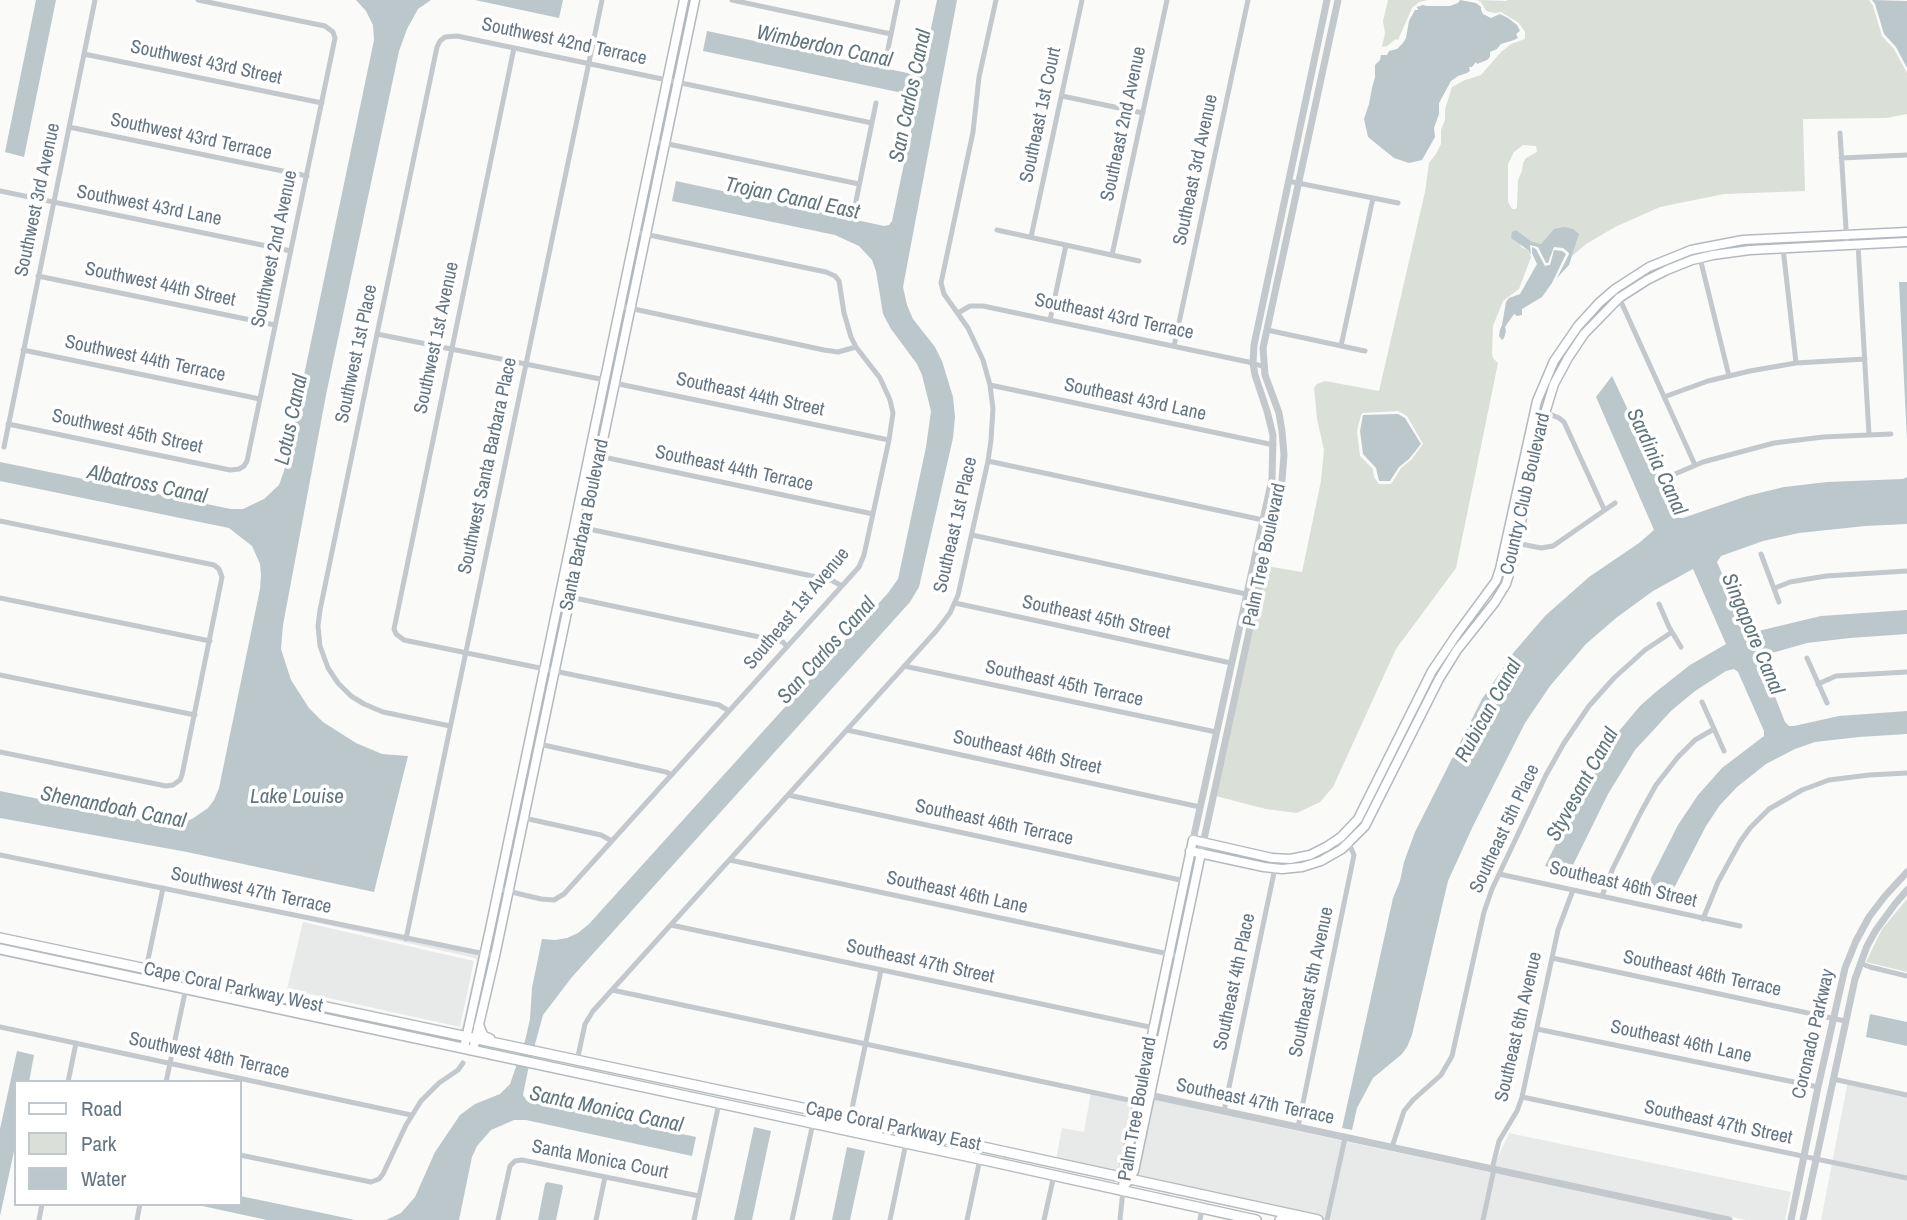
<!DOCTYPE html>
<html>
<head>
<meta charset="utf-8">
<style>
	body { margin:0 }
	#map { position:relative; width:1907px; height:1220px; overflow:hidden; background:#fafaf8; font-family:"Archivo Narrow",sans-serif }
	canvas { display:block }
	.legend { position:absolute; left:14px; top:1080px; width:228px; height:126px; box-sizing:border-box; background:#fff; border:2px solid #c1c8cd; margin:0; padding:9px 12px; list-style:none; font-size:21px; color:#657683 }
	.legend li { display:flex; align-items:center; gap:14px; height:35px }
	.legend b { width:35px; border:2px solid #c1c8cd }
</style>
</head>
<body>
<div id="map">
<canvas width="1907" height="1220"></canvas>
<ul class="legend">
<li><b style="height:9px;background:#fff"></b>Road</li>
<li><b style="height:19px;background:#dadfd7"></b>Park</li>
<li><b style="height:19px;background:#bbc7cb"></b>Water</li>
</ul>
</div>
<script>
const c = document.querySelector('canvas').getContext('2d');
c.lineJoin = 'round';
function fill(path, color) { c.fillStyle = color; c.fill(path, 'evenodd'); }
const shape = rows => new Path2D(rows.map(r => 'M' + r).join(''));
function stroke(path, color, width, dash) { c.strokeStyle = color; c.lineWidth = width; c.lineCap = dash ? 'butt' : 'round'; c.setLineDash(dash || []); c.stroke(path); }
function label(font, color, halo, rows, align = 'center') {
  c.font = font + ' "Archivo Narrow",sans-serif'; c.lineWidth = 7; c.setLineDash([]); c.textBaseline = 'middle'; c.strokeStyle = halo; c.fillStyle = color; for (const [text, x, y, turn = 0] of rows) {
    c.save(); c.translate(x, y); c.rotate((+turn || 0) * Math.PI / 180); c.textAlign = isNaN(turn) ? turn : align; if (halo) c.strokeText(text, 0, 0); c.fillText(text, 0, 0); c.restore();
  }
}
fill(shape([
	[310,921,482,953,464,1034,296,998,297,994,460,1029,462,1027,477,961,475,958],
	[303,922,474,961,460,1027,287,989],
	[1848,1081,1907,1094,1907,1220,1821,1220],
	[1091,1092,1135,1101,1121,1174,1056,1159,1062,1128,1084,1132],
	[1152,1099,1297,1131,1713,1220,1333,1220,1134,1176],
	[1509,1133,1791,1192,1785,1220,1746,1220,1494,1166]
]), '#e8e9e9');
fill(shape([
	[1388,0,1428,0,1419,2,1412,8,1398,40,1396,39,1387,46,1382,47,1385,33,1383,21],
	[1477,0,1506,1,1507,0,1869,0,1873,6,1882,36,1894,49,1907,73,1907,114,1886,118,1803,119,1805,191,1724,194,1660,207,1615,227,1586,244,1572,256,1578,234,1546,239,1541,244,1532,243,1516,230,1521,247,1528,250,1531,257,1519,289,1503,301,1493,326,1492,354,1493,358,1498,363,1456,568,1396,649,1333,787,1320,802,1297,813,1266,809,1216,796,1266,566,1302,572,1321,481,1324,450,1317,419,1314,388,1317,384,1325,381,1379,391,1425,192,1429,163,1436,154,1441,144,1441,130,1445,120,1445,109,1452,87,1465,80,1481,75,1501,52,1511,44,1525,39,1525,32,1519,23,1501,12,1495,13,1486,11,1481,2],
	[1523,145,1536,146,1537,152,1526,158,1523,163,1522,171,1518,180,1517,207,1516,209,1512,209,1508,202,1508,164,1514,152],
	[1398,411,1407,416,1423,444,1411,460,1401,468,1391,484,1379,484,1374,477,1373,469,1360,456,1357,431,1361,415,1363,413],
	[1907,899,1907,972,1866,962,1882,929]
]), '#dadfd7');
fill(shape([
	[36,0,56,0,24,157,5,152],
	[356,0,431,0,418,9,407,29,399,51,326,395,283,625,281,649,291,680,309,708,323,722,356,743,382,754,408,756,374,892,187,852,0,818,0,791,166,825,176,824,192,819,208,808,214,800,219,788,260,589,261,575,260,564,252,546,229,528,0,481,0,462,231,509,243,509,264,499,279,485,284,471,374,40,373,25,366,11],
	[475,0,563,0,559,18],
	[937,0,957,0,903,287,907,305,913,319,935,347,942,361,953,397,955,417,953,438,919,587,910,602,572,977,543,1015,528,1070,523,1095,527,1101,696,1137,692,1156,526,1120,514,1120,491,1130,477,1146,472,1157,459,1220,386,1220,401,1213,415,1197,435,1152,460,1115,475,1104,500,1094,510,1084,525,1041,530,1019,532,988,542,939,555,940,567,938,578,933,589,924,888,593,898,579,926,447,931,411,922,375,917,364,891,329,883,314,876,271,872,260,859,246,835,235,672,201,676,181,884,226,889,225,892,221,917,102,916,98,912,95,703,51,707,31,917,75,922,71],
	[1460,0,1476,3,1481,7,1481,10,1483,14,1491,18,1500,14,1508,18,1517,25,1520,31,1516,34,1518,38,1514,40,1501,44,1497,49,1490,52,1490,57,1487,60,1477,64,1476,62,1472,67,1469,67,1470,71,1467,73,1458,76,1451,81,1439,103,1439,114,1434,128,1435,137,1422,160,1409,163,1394,158,1368,137,1364,119,1369,104,1372,88,1375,77,1375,65,1380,60,1381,55,1387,55,1389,51,1397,49,1403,43,1406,38,1409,21,1415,10,1418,10,1417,7,1423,5,1427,6,1450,6,1458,3],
	[1872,0,1907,1,1907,68,1896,47,1884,34,1875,4],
	[1564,227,1573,229,1579,234,1569,265,1557,278,1569,254,1568,252,1563,248,1554,247,1548,263,1546,263,1538,247,1530,245,1531,255,1528,250,1511,238,1512,232,1516,230,1532,242,1541,244,1554,229],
	[1532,247,1536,249,1545,266,1550,265,1554,250,1562,251,1566,254,1552,283,1542,297,1522,309,1522,315,1517,316,1514,314,1505,327,1506,331,1504,338,1502,340,1499,336,1500,330,1502,325,1506,302,1509,298,1520,294,1537,264,1532,253],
	[1899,282,1907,282,1907,440,1904,380],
	[1612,376,1679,518,1683,518,1747,496,1784,487,1827,482,1903,479,1907,477,1907,524,1865,526,1799,533,1763,541,1721,556,1717,562,1746,630,1750,633,1821,616,1907,610,1907,634,1850,638,1807,643,1765,655,1761,661,1785,722,1789,726,1794,726,1839,716,1907,711,1907,734,1859,737,1815,742,1795,749,1766,764,1737,787,1720,805,1706,826,1671,894,1646,888,1678,825,1698,795,1722,768,1764,736,1764,731,1738,672,1734,669,1726,671,1695,691,1672,710,1635,750,1608,794,1569,873,1545,866,1590,776,1614,737,1640,706,1657,691,1690,665,1726,644,1693,569,1653,591,1616,618,1586,644,1550,686,1525,723,1473,826,1448,881,1412,1035,1407,1047,1402,1054,1373,1078,1357,1108,1352,1130,1342,1128,1393,898,1400,881,1404,862,1415,832,1482,699,1514,652,1545,616,1589,577,1639,543,1654,530,1596,397],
	[1398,414,1405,418,1421,444,1409,459,1399,467,1390,481,1379,481,1376,468,1363,454,1360,431,1363,415],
	[1870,1014,1907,1022,1907,1046,1866,1037],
	[17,1051,34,1055,29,1082,16,1082,16,1142,0,1216,0,1129],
	[754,1127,771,1131,752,1220,734,1220],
	[847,1147,865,1151,850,1220,832,1220],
	[547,1182,562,1185,563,1187,556,1220,538,1220,545,1184],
	[240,1196,332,1215,355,1220,267,1220,193,1204,240,1204]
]), '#bbc7cb');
const secondary = shape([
	[1190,851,1264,867,1282,869,1302,867,1321,861,1342,849,1365,826,1439,679,1457,650,1495,602,1506,584,1512,564,1542,423,1554,384,1568,358,1584,334,1619,298,1647,280,1667,270,1692,260,1713,255,1750,250,1907,242],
	[464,1048,490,929,684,0],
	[473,1050,495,956,695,0],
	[1126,1184,1134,1171,1201,853],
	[1123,1190,1124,1169,1193,840,1272,858,1290,859,1310,855,1326,847,1341,837,1358,819,1432,671,1457,634,1496,581,1500,569,1537,401,1554,361,1578,326,1599,303,1615,289,1649,267,1691,250,1743,240,1907,232]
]);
const primary = shape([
	[0,938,850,1118,1318,1220],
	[0,949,980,1159,1256,1220],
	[479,1026,483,1036,490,1039],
	[813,1123,815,1120,821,1118,861,1126,874,1126],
	[914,1138,939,1143,943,1138],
	[1280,1220,1292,1220]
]);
stroke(secondary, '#b3babf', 11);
stroke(primary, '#b5babe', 12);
stroke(shape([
	[732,0,891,34],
	[514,48,394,629,396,634,404,640,719,705,729,711],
	[84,54,322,103],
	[887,54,898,0],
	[1062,96,1143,113],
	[69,127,307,176],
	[1840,133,1847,245],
	[654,141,859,184],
	[1841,158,1907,155],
	[1288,181,1398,203],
	[0,191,291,251],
	[855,206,876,103],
	[997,230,1139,261],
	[1031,237,1082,0],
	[1858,244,1869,435],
	[1783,248,1796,363],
	[1112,255,1167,0],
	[1700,258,1729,376],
	[38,276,275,325],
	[1618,295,1695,465],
	[620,306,824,350,838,352,856,347],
	[958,313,970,306,983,306,1253,363,1264,367],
	[1050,320,1066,245],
	[1267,330,1365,351],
	[377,334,605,380],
	[1174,346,1248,0],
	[1341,346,1373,198],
	[23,350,260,399],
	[614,383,889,440],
	[990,385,1274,445],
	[1664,397,1708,381,1750,371,1796,363,1865,359],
	[1545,412,1559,418,1564,422,1604,509],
	[8,424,230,470,239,469,244,466,247,461,335,38,333,32,325,26,198,0],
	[4,447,95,0],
	[589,454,873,514],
	[988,461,1263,520],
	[1675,474,1703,462,1774,443,1823,437,1891,434],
	[0,521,214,565,219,569,222,577,182,775,180,780,173,785,166,786,0,752],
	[584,528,831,580,842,586],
	[972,535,1246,594],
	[1516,543,1541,548,1553,546,1615,503],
	[1761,554,1779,602],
	[1775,588,1790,582,1826,576,1907,571],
	[570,597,783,642,787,647],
	[0,598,210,641],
	[955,603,1231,663],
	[1659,604,1669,627,1681,647],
	[1807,658,1827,703],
	[904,666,1216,732],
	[0,675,195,715],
	[1818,684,1836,676,1907,672],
	[1702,702,1724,751],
	[450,726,383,712,364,704,351,696,338,683,328,668,320,646,318,626,320,610,377,334,437,47,440,41,445,37,457,36,872,123],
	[847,730,1200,807],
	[539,744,666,772,672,775],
	[788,795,1185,881],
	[524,818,601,835,612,841],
	[0,855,495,956],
	[730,860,1178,956],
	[1499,874,1740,926],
	[499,889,541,899,554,900,564,894,859,567,864,555,889,440,893,413,890,400,880,378,856,347,851,337,844,313,839,281,835,276,826,272,635,232],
	[1602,896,1613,868,1641,812,1656,785,1678,757,1695,740,1714,729],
	[1703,919,1718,882,1740,842,1750,828,1769,809,1802,790,1829,780,1869,775,1907,773],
	[671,925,1154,1028],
	[406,939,602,0],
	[1552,958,1845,1021],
	[1860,963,1870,967,1907,976],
	[146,969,163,888],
	[612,990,1138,1102],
	[0,1027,411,1115],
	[1537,1029,1818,1087],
	[577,1061,585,1024,593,1011,937,630,950,613,958,595,988,461,991,440,993,409,990,385,983,360,968,328,944,294,941,283,973,132,979,77,996,0],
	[1833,1079,1907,1095],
	[68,1082,76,1043],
	[166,1082,186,988],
	[1522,1097,1907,1178],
	[1224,1111,1275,868],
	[850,1118,881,970],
	[1298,1127,1354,855,1349,844,1335,843],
	[1392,1147,1404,1111,1413,1100,1441,1075,1452,1056,1484,912,1492,889,1546,775,1564,743,1589,706,1614,678,1645,650,1672,632],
	[240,1155,371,1182,379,1179,383,1174,406,1125,421,1101,439,1083,458,1070,463,1063],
	[1492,1169,1499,1141,1517,1111,1522,1097,1558,930,1573,890],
	[39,1220,42,1204],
	[137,1220,140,1204],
	[498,1220,510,1166,515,1161,522,1160,699,1196],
	[596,1220,605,1177],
	[694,1220,719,1103],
	[792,1220,813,1123],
	[890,1220,906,1143],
	[967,1220,980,1159],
	[1044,1220,1054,1175],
	[1120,1220,1123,1190],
	[1200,1220,1202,1208],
	[1327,1220,1345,1138],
	[1483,1220,1494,1169]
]), '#c3c8cc', 5);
stroke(shape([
	[1193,840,1272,479,1273,435,1267,411,1255,375,1253,363,1254,345,1327,0],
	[1201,853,1282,480,1284,455,1282,431,1279,413,1265,375,1263,348,1338,0],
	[1138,1102,1149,1095,1729,1220],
	[1791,1220,1818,1087,1845,968,1856,941,1869,917,1885,896,1907,872],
	[1803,1220,1855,979,1867,946,1876,930,1895,904,1907,890]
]), '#c3c8cc', 7);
stroke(secondary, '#fff', 8);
stroke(primary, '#fff', 9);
label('19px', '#657683', '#fff', [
	["Southwest 42nd Terrace",564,42,12],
	["Southwest 43rd Street",206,63,12],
	["Southeast 1st Court",1041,115,-78],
	["Southeast 2nd Avenue",1124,124,-78],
	["Southwest 43rd Terrace",191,137,12],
	["Southeast 3rd Avenue",1196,170,-78],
	["Southwest 3rd Avenue",38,200,-78],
	["Southwest 43rd Lane",149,206,11],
	["Southwest 2nd Avenue",275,249,-78],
	["Southwest 44th Street",160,285,12],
	["Southeast 43rd Terrace",1114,317,12],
	["Southwest 1st Avenue",437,338,-78],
	["Southwest 1st Place",357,354,-78],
	["Southwest 44th Terrace",145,359,12],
	["Southeast 44th Street",750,395,12],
	["Southeast 43rd Lane",1135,400,12],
	["Southwest 45th Street",127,432,12],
	["Southwest Santa Barbara Place",488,466,-78],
	["Southeast 44th Terrace",734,469,12],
	["Country Club Boulevard",1526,494,-77],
	["Santa Barbara Boulevard",585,525,-78],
	["Southeast 1st Place",956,525,-77],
	["Palm Tree Boulevard",1265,555,-78],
	["Southeast 1st Avenue",797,609,-50],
	["Southeast 45th Street",1096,618,12],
	["Southeast 45th Terrace",1064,684,12],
	["Southeast 46th Street",1027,753,12],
	["Southeast 46th Terrace",994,823,12],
	["Southeast 5th Place",1505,829,-65],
	["Southeast 46th Street",1623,885,13],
	["Southwest 47th Terrace",251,891,12],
	["Southeast 46th Lane",957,893,12],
	["Southeast 47th Street",920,962,12],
	["Southeast 46th Terrace",1702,974,12],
	["Southeast 4th Place",1235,982,-78],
	["Southeast 5th Avenue",1312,982,-78],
	["Cape Coral Parkway West",233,988,12],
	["Southeast 6th Avenue",1519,1027,-77],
	["Coronado Parkway",1814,1034,-77],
	["Southeast 46th Lane",1681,1042,12],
	["Southwest 48th Terrace",209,1056,12],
	["Southeast 47th Terrace",1255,1102,12],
	["Palm Tree Boulevard",1138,1109,-80],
	["Southeast 47th Street",1718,1123,12],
	["Cape Coral Parkway East",893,1127,12],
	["Santa Monica Court",600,1160,11]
]);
label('italic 21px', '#60757c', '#fff', [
	["Wimberdon Canal",824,47,12],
	["San Carlos Canal",911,96,-78],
	["Trojan Canal East",792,199,12],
	["Lotus Canal",292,420,-78],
	["Sardinia Canal",1656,462,65],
	["Albatross Canal",147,485,12],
	["Singapore Canal",1752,634,67],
	["San Carlos Canal",827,651,-48],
	["Rubican Canal",1489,711,-61],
	["Styvesant Canal",1583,785,-61],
	["Lake Louise",297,797],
	["Shenandoah Canal",113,808,11],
	["Santa Monica Canal",606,1110,12]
]);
</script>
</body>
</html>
